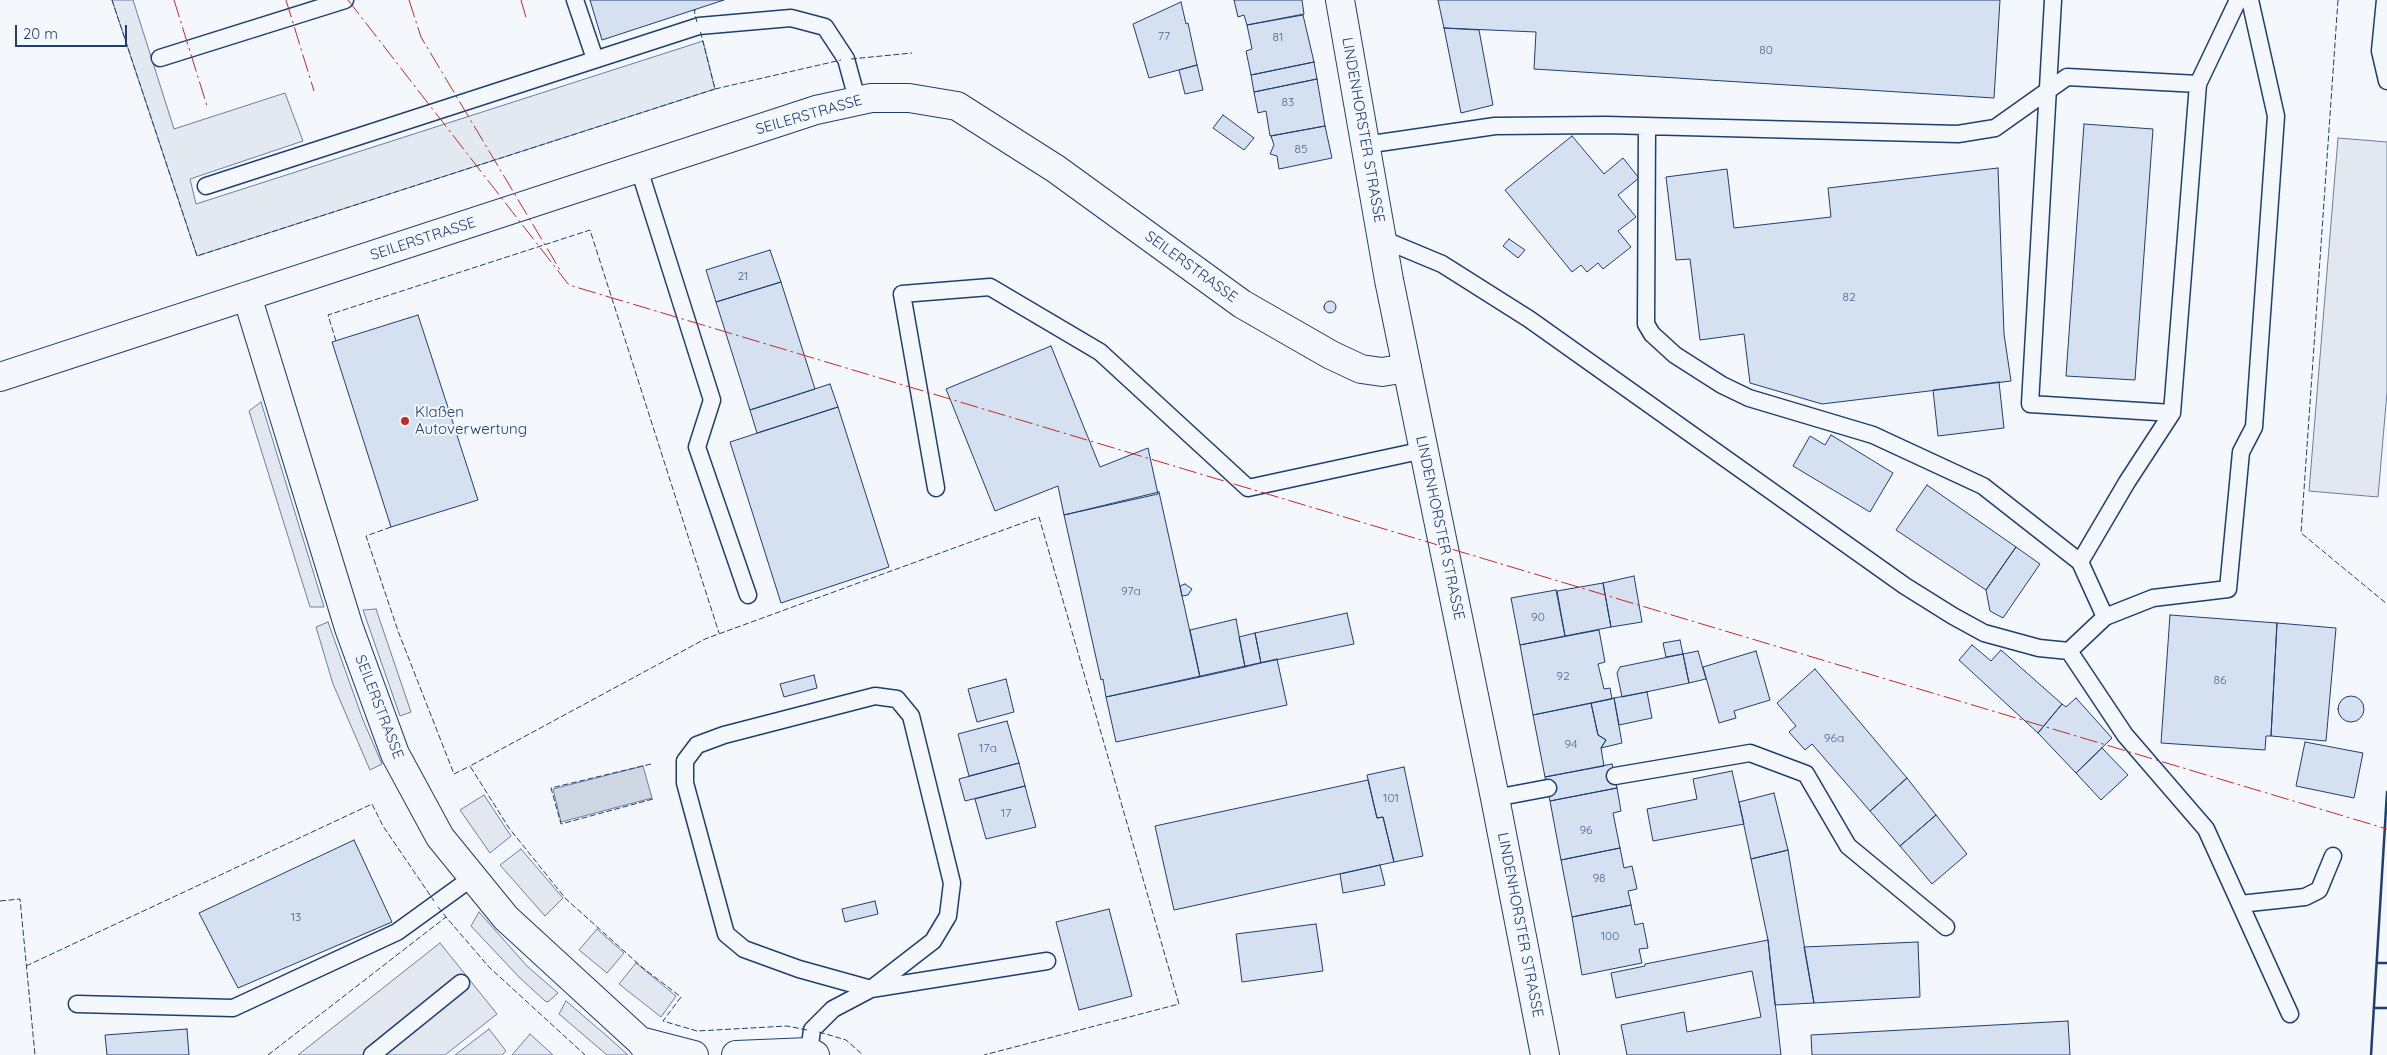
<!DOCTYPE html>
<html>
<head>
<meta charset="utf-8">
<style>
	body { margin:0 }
	#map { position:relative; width:2387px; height:1055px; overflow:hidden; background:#f4f7fb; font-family:Quicksand,sans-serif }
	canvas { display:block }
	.scale { position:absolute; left:15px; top:25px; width:112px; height:22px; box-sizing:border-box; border:2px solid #1d3f73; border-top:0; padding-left:6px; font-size:15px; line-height:18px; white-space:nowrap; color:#1d3f73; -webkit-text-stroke:4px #f4f7fb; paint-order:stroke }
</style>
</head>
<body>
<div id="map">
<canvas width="2387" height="1055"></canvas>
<div class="scale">20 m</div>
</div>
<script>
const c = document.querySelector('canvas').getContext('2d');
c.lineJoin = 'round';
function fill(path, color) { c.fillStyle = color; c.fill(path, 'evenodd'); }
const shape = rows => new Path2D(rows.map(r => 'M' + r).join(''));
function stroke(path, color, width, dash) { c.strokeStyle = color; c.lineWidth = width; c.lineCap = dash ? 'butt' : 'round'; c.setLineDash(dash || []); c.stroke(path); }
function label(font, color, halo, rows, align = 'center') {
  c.font = font + ' Quicksand,sans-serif'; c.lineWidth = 4; c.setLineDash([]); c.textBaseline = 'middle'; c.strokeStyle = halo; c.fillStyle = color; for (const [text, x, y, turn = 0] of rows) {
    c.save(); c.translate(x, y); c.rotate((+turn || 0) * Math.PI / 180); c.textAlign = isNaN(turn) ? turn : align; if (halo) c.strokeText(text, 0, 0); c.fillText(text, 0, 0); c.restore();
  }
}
const green = shape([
	[112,0,133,0,174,129,285,93,303,141,190,179,196,204,703,41,715,89,197,256,112,0]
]);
fill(green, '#e3e9f0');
stroke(green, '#687fa3', 1);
const parking = shape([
	[2338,138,2387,142,2387,392,2378,497,2309,491,2338,138],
	[261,402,324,607,310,607,249,411,261,402],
	[376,609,411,712,400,716,363,610,376,609],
	[328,622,363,720,382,764,370,770,333,684,316,627,328,622],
	[484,795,511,836,490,853,460,810,484,795],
	[521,849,563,898,545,916,500,865,521,849],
	[479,912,527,966,558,993,548,1002,545,1001,519,977,471,926,479,912],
	[597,929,624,953,607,973,579,950,597,929],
	[440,943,497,1014,445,1055,298,1055,440,943],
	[636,963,676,996,661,1017,619,984,636,963],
	[566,1001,608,1037,628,1055,607,1055,559,1014,566,1001],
	[489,1029,506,1051,502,1055,455,1055,489,1029],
	[530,1034,553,1055,512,1055,530,1034]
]);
fill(parking, '#e3e8f0');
stroke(parking, '#687fa3', 1);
const water = shape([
	[643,766,652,798,561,822,553,789,643,766]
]);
fill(water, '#cfd7e4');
stroke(water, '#687fa3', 1);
const building = shape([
	[590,0,724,0,602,40,590,0],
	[1234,0,1302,0,1304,14,1247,25,1244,15,1238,17,1234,0],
	[1438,0,2000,0,1994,98,1534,69,1536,32,1444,28,1438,0],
	[1181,2,1186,24,1188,23,1197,65,1149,78,1133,24,1181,2],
	[1303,15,1314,62,1251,75,1246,51,1252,49,1247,25,1303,15],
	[1444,28,1479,30,1493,105,1461,113,1444,28],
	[1314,62,1317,79,1254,92,1251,75,1314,62],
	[1197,65,1203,90,1185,94,1179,70,1197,65],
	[1317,79,1325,126,1270,136,1266,111,1258,113,1254,92,1317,79],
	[1223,115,1254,138,1244,150,1213,128,1223,115],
	[2084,124,2153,129,2135,380,2066,376,2084,124],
	[1325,126,1332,158,1279,169,1277,156,1270,154,1274,145,1271,136,1325,126],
	[1572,136,1604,174,1623,158,1639,178,1618,195,1636,217,1618,231,1631,247,1603,269,1598,263,1587,272,1581,265,1572,272,1505,190,1572,136],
	[1998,168,2004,334,2011,381,1822,404,1750,383,1744,334,1700,340,1690,259,1676,260,1666,177,1727,169,1734,228,1831,217,1828,188,1998,168],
	[1509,239,1525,250,1518,258,1503,246,1509,239],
	[770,250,781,282,716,302,706,270,770,250],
	[781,282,815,389,750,410,716,302,781,282],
	'1324 307a6 6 0 1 1 12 0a6 6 0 1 1-12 0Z',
	[418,315,478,500,391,527,332,342,418,315],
	[1051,346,1100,467,1148,448,1158,494,1064,515,1058,486,995,511,946,389,1051,346],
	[1999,382,2004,428,1938,436,1933,390,1999,382],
	[830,384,838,407,757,433,750,410,830,384],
	[838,407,889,567,781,603,730,442,838,407],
	[1831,435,1893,473,1870,512,1793,466,1810,436,1825,445,1831,435],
	[1927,485,2016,547,1986,590,1896,530,1927,485],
	[1159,492,1200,677,1106,697,1103,679,1101,680,1064,515,1159,492],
	[2016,547,2040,564,2003,618,1990,611,1986,590,2016,547],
	[1634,576,1642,622,1611,627,1603,583,1634,576],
	[1603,583,1611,627,1565,636,1557,591,1603,583],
	[1185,584,1192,589,1188,595,1182,596,1180,586,1185,584],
	[1556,590,1565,636,1520,645,1511,598,1556,590],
	[1347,613,1354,644,1261,663,1255,633,1347,613],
	[2170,615,2277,623,2271,736,2266,736,2265,750,2161,743,2170,615],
	[1236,619,1245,667,1200,677,1190,630,1236,619],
	[2277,623,2336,628,2326,741,2271,736,2277,623],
	[1599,630,1605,662,1598,664,1604,689,1610,688,1612,699,1533,715,1520,645,1599,630],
	[1255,633,1261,663,1245,667,1239,637,1255,633],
	[1680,640,1683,654,1666,657,1663,643,1680,640],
	[1972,645,1991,661,2001,650,2062,704,2038,733,1959,660,1972,645],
	[1698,651,1706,679,1689,683,1683,654,1698,651],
	[1756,651,1770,700,1734,711,1736,718,1719,723,1703,667,1756,651],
	[1683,654,1689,683,1622,697,1617,673,1620,667,1683,654],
	[1277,659,1287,705,1116,742,1106,697,1277,659],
	[1815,669,1907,778,1870,811,1812,744,1805,750,1789,732,1796,726,1777,703,1815,669],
	[814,675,817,688,784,697,780,684,814,675],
	[1006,679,1014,712,977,722,968,689,1006,679],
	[1647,692,1652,718,1619,725,1614,698,1647,692],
	'2338 709a13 13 0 1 1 26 0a13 13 0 1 1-26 0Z',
	[1614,698,1622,743,1601,748,1606,740,1598,735,1591,703,1614,698],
	[2076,698,2112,738,2076,773,2038,733,2062,704,2066,707,2076,698],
	[1591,703,1598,735,1606,740,1601,748,1604,766,1545,777,1533,715,1591,703],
	[1007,721,1019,763,969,776,958,734,1007,721],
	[2305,742,2363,753,2354,798,2296,786,2305,742],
	[2102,748,2128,775,2101,800,2076,773,2102,748],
	[1019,763,1025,786,965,801,959,779,1019,763],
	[1612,764,1617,788,1550,801,1545,777,1612,764],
	[1404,767,1423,856,1394,862,1383,817,1377,818,1367,775,1404,767],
	[1732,771,1744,824,1653,841,1647,809,1697,799,1693,779,1732,771],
	[1907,778,1936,815,1900,846,1870,811,1907,778],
	[1368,780,1377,818,1383,817,1394,862,1174,910,1155,826,1368,780],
	[1025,786,1036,827,986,839,975,799,1025,786],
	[1617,788,1621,811,1613,813,1620,848,1561,860,1550,801,1617,788],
	[1774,793,1788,850,1751,859,1739,802,1774,793],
	[1936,815,1967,854,1932,884,1900,846,1936,815],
	[354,840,392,922,238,988,199,913,354,840],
	[1620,848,1624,868,1632,866,1637,889,1628,891,1631,905,1572,917,1561,860,1620,848],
	[1788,850,1814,1003,1775,1005,1768,940,1751,859,1788,850],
	[1380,865,1385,885,1343,893,1340,874,1380,865],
	[875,901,878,914,845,922,842,909,875,901],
	[1631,905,1635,925,1643,923,1648,948,1639,949,1642,963,1582,975,1572,917,1631,905],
	[1109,909,1132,996,1079,1010,1056,922,1109,909],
	[1316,924,1323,971,1242,982,1236,934,1316,924],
	[1768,940,1781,1055,1627,1055,1621,1025,1684,1012,1687,1032,1761,1017,1752,971,1616,998,1611,973,1645,966,1645,964,1768,940],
	[1918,942,1920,997,1814,1003,1804,947,1918,942],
	[2068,1021,2070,1055,1812,1055,1811,1035,2068,1021],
	[187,1029,189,1055,107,1055,105,1035,187,1029]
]);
fill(building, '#d5e0f0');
stroke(building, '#1d3f73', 1);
const service = shape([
	[575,0,595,59],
	[2053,0,2030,404,2172,413],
	[2250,0,2276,116,2254,427,2241,452,2228,589,2153,598,2105,617,2069,651,2125,735,2206,829,2290,1014],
	[2385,0,2380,51,2387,81],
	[160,58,345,0],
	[1647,127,1646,324,1652,334,1675,355,1722,385,1749,398,1873,435,1983,486,2080,562],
	[1365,145,1495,126,1606,125,1958,134,1995,128,2067,77,2198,84,2238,0],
	[639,169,712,400,697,447,748,595],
	[206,186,699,26,791,18,825,27,846,59,857,99],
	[1382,239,1442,264,1529,319,1905,586,1953,616,1984,633,2039,648,2069,651],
	[936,488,902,294,990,287,1100,352,1248,488,1424,450],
	[2105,617,2080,562,2127,482,2172,413,2198,84],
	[1615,776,1750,753,1806,774,1848,846,1946,927],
	[1495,798,1548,788],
	[2240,904,2305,897,2319,890,2333,856],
	[77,1004,233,1008,397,932,473,877],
	[809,1052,812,1030,833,1009,871,989,933,941,948,916,952,883,911,716,897,699,875,696,724,735,697,745,685,761,685,783,726,934,744,949,799,969,871,989,1047,961],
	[372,1055,461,983]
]);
const minor = shape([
	[247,296,349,628,395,754,440,837,506,918,640,1041,651,1055],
	[0,377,816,110,871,98,909,98,957,106,1056,169,1242,304,1331,355,1361,369,1382,372,1407,368],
	[640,1041,694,1055],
	[736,1055,809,1052,815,1055]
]);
const tertiary = shape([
	[1340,0,1389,280,1495,798,1545,1055]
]);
stroke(service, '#1d3f73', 19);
stroke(minor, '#1d3f73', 30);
stroke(tertiary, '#1d3f73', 30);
stroke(service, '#f4f7fb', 16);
stroke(minor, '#f4f7fb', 28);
stroke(tertiary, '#f4f7fb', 28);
stroke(shape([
	[112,0,197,256,715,89,700,30],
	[2338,0,2301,533,2387,604],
	[696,10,694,10,697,22],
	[851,59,912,53],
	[715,89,841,60],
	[336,341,328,315,590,230,719,633],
	[391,527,366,536,398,631,454,774,470,766],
	[651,764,551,788,561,824,653,799],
	[0,901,20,899,35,1055],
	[438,907,446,917],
	[26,966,372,804,383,826,434,901],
	[807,1030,787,1026,697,1031,663,1021,681,997,643,968,566,899,509,828,470,766,705,639,1039,517,1179,1004,984,1055],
	[819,1032,846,1040,863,1055],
	[268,1055,446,917,489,967,585,1055]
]), '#1d3f73', 1, [6, 2.5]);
stroke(shape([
	[2377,963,2387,963],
	[2374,1008,2387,1008],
	[2371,1055,2387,792]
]), '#1d3f73', 2.5);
stroke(shape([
	[174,0,207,106],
	[286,0,314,91],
	[348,0,569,285,2387,829],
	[409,0,421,37,560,270],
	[521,0,527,21]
]), '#c62828', 1, [18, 4, 2.5, 4]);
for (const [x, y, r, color] of [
	[405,421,5,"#c62828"]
]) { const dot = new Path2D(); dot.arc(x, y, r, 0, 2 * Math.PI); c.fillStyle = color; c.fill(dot); stroke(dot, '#f4f7fb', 2); }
label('12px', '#4b6792', null, [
	["77",1164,36],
	["81",1278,37],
	["80",1766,50],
	["83",1288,102],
	["85",1301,149],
	["21",743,276],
	["82",1849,297],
	["97a",1131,591],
	["90",1538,617],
	["92",1563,676],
	["86",2220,680],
	["96a",1834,738],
	["94",1571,744],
	["17a",988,748],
	["101",1391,798],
	["17",1006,813],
	["96",1586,830],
	["98",1599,878],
	["13",296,917],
	["100",1610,936]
]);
label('15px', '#1d3f73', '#f4f7fb', [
	["SEILERSTRASSE",809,115,-16],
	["LINDENHORSTER STRASSE",1363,130,80],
	["SEILERSTRASSE",423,239,-18],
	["SEILERSTRASSE",1191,267,36],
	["LINDENHORSTER STRASSE",1440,528,78],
	["SEILERSTRASSE",379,707,69],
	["LINDENHORSTER STRASSE",1520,925,79]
]);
label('15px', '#1d3f73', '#f4f7fb', [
	["Klaßen",415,412],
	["Autoverwertung",415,429]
], 'left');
</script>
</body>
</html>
